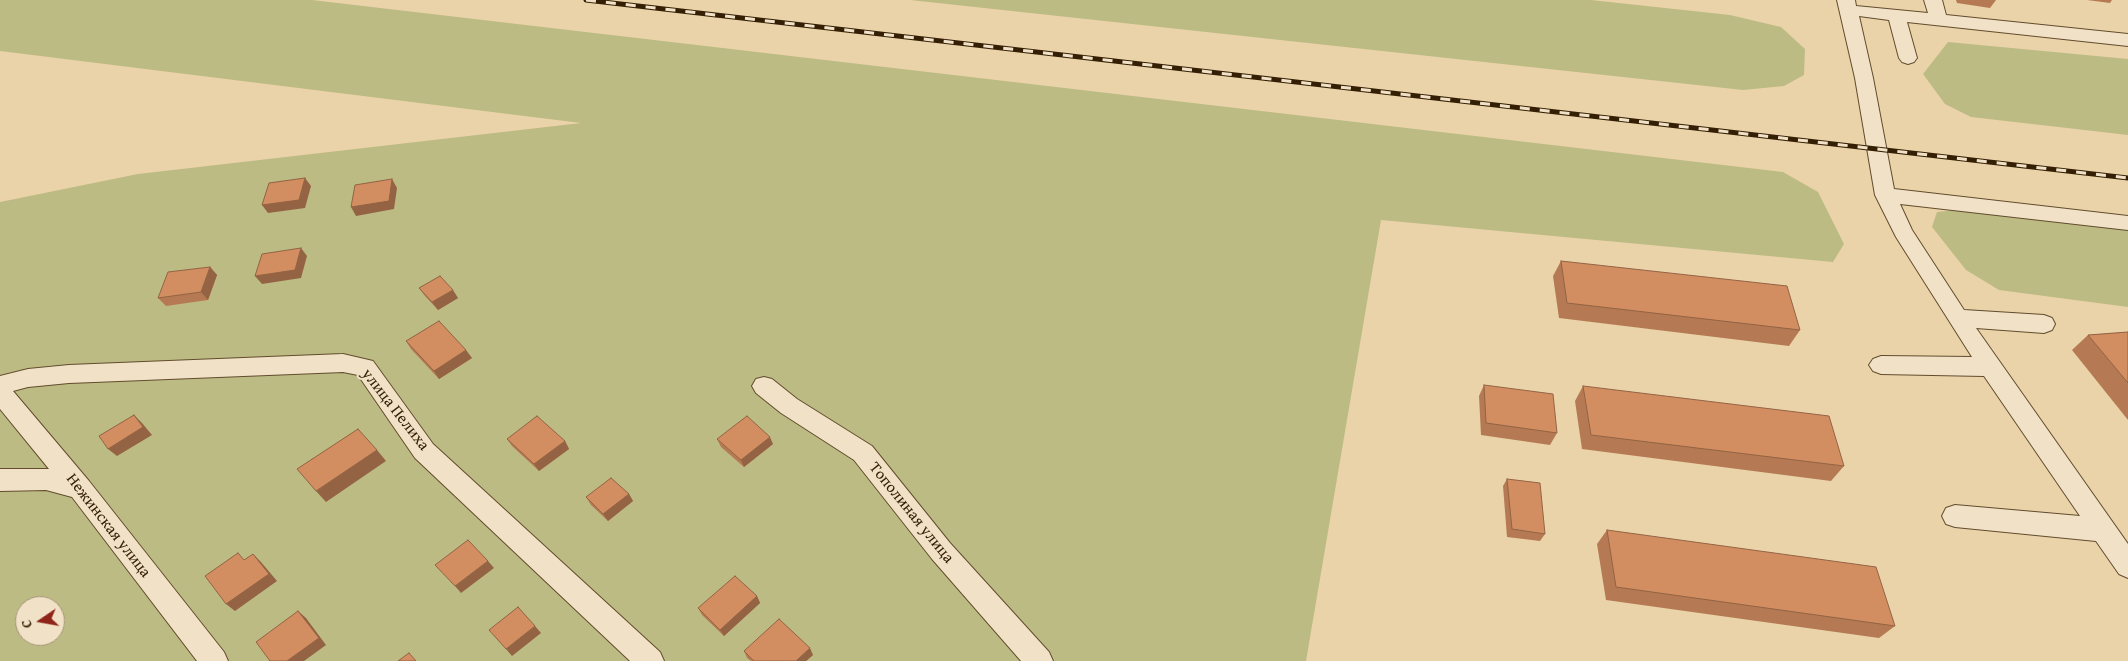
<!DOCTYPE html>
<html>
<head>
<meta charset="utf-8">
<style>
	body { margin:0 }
	#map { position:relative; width:2128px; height:661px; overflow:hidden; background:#ead3a9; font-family:"Gentium Book Plus",serif }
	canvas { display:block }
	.north { position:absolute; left:15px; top:596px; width:50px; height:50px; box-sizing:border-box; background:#f1e2c7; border:1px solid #a59479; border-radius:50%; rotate:258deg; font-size:14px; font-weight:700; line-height:20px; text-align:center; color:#341f04 }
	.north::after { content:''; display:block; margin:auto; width:18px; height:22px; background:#8f2418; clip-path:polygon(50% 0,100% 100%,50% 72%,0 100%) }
</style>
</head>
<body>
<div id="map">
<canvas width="2128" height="661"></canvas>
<div class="north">С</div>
</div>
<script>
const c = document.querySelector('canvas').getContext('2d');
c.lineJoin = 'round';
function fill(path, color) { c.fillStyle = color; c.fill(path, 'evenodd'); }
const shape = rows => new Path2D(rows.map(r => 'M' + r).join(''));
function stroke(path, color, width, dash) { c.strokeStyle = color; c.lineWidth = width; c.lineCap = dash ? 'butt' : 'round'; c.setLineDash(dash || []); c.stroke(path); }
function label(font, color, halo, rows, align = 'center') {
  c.font = font + ' "Gentium Book Plus",serif'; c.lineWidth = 4; c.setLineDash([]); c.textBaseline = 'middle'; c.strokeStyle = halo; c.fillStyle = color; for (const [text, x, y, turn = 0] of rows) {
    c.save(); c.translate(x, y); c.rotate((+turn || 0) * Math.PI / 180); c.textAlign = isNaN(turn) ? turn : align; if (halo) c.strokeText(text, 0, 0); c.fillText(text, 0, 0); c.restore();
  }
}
fill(shape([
	[0,0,312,0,1783,172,1818,192,1844,244,1833,262,1381,220,1306,661,0,661,0,202,138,174,581,123,0,51],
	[25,606,55,606,55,636,25,636],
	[910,0,1591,0,1730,15,1781,27,1805,49,1804,75,1784,86,1743,90],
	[1948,42,2128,59,2128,135,1971,117,1945,104,1923,74],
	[1967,209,2128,225,2128,307,1999,290,1966,270,1932,227,1937,212]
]), '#bdbb84');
const minor = shape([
	[1837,0,1855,0,1856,6,1928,13,1924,0,1942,0,1946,15,2128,34,2128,46,1907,22,1917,58,1914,62,1908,64,1902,62,1899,58,1889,20,1859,16,1873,78,1894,189,2128,216,2128,230,1900,204,1912,230,1964,310,2044,315,2052,318,2055,324,2052,330,2044,333,1976,328,2128,544,2128,578,2119,574,2096,541,1955,527,1946,524,1942,516,1946,508,1955,505,2080,516,1984,376,1881,374,1873,371,1869,365,1873,359,1881,356,1972,357,1896,237,1875,195,1855,78,1837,0],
	[343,354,373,361,433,444,660,652,664,661,630,661,415,458,358,375,343,372,69,383,28,387,13,391,89,481,224,652,228,661,197,661,72,497,46,490,0,491,0,469,49,469,0,409,0,376,28,369,69,365,343,354],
	[764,377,772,379,797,399,872,446,950,543,1049,652,1053,661,1021,661,932,559,854,460,781,413,756,393,752,386,756,379,764,377]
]);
stroke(minor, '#624c2d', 2);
fill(minor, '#f1e2c7');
const rail = shape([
	[586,0,2128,178]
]);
stroke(rail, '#341f04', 5);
stroke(rail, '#f1e2c7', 3, [10]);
fill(shape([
	[1956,0,1996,0,1990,8,1957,3],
	[2087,0,2112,0,2110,3],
	[1561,261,1800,330,1789,346,1559,318,1553,276],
	[210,267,217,275,208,300,166,306,158,298],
	[419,288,458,298,438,310,425,296],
	[2128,332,2128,420,2072,350,2088,335],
	[406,341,472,358,439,379,411,349],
	[1484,385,1557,433,1550,445,1481,435,1479,396],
	[1583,386,1844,466,1831,481,1582,449,1575,401],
	[507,439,565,441,569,449,539,471,512,446],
	[717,439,773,444,744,467,721,447],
	[1507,479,1545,534,1540,541,1507,537,1503,486],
	[629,494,633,501,608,521,591,505,586,497],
	[1607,530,1895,626,1879,638,1606,600,1597,544],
	[757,596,760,603,724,636,702,615,698,608],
	[744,651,813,655,806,661,751,661,747,658]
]), '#b57a53');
fill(shape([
	[305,178,311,186,305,208,268,213,262,205],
	[392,179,397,188,394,209,356,216,351,207],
	[301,248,307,256,301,278,262,284,255,276],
	[210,267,217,275,208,300,201,292],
	[453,290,458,298,438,310,432,302],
	[466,350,472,358,439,379,434,371],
	[134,415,142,423,152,435,117,456,108,449],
	[770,437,773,444,744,467,741,460],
	[565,441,569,449,539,471,534,464],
	[377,450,386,461,326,502,316,491],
	[629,494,633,501,608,521,603,514],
	[253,554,261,562,277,581,235,611,226,604],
	[488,561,494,568,461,593,455,586],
	[757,596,760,603,724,636,720,630],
	[298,611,306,618,326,645,304,661,287,661],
	[535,626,541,633,512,656,506,649],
	[810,648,813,655,806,661,796,661]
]), '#936344');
const building = shape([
	[305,178,299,200,262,205,269,183,305,178],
	[392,179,389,201,351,207,355,185,392,179],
	[301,248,295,270,255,276,262,254,301,248],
	[1561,261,1787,286,1800,330,1567,303,1561,261],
	[210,267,201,292,158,298,168,272,210,267],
	[440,276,453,290,432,302,419,288,440,276],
	[439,321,466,350,434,371,406,341,439,321],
	[2128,332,2128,383,2088,335,2128,332],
	[1484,385,1553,394,1557,433,1486,423,1484,385],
	[1583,386,1829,416,1844,466,1591,435,1583,386],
	[134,415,143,427,108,449,99,436,134,415],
	[537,416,565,441,534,464,507,439,537,416],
	[747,416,770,437,741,460,717,439,747,416],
	[358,429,377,450,316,491,297,469,358,429],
	[611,478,629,494,603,514,586,497,611,478],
	[1507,479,1540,483,1545,534,1512,529,1507,479],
	[1607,530,1876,567,1895,626,1616,587,1607,530],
	[468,540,488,561,455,586,435,565,468,540],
	[238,553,244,560,253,554,269,574,226,604,205,576,238,553],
	[735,576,757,596,720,630,698,608,735,576],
	[518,607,535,626,506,649,489,630,518,607],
	[298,611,319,638,287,661,270,661,256,642,298,611],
	[779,619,810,648,796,661,754,661,744,651,779,619],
	[409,653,416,661,398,661,409,653]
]);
fill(building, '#d28e61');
stroke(building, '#936344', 1);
label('16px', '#341f04', '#f1e2c7', [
	["улица Пелиха",395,410,52],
	["Тополиная улица",911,513,51],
	["Нежинская улица",108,526,52]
]);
</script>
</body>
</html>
